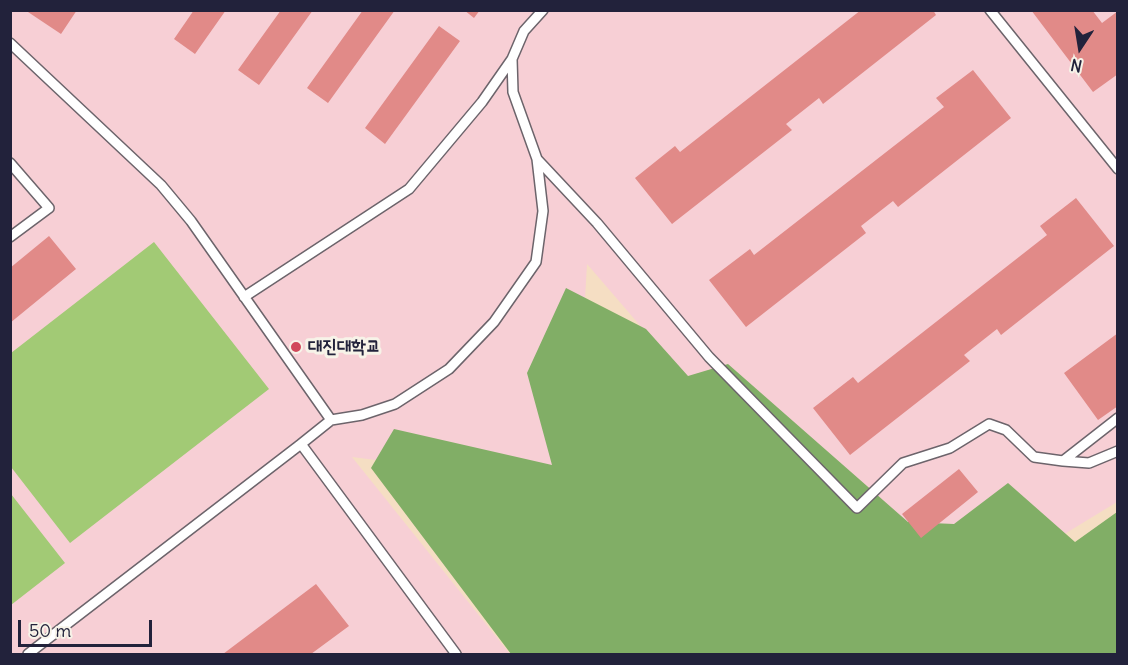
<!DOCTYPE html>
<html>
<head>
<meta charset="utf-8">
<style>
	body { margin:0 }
	#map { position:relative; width:1128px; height:665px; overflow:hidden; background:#f5dec3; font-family:Delius,sans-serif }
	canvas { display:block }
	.frame { position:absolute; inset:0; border:12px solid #22223b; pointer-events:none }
	.north { position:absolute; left:1050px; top:18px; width:60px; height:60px; -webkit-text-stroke:4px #f7f3e8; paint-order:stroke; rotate:192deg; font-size:16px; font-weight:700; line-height:24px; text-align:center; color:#22223b }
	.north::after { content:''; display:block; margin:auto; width:21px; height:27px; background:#22223b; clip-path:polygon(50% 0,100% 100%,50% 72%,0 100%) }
	.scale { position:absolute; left:18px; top:620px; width:134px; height:27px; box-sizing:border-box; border:3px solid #22223b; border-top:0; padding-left:8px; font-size:18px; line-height:21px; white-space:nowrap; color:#22223b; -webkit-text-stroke:4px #f7f3e8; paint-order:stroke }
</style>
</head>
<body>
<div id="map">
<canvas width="1128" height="665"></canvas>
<div class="frame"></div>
<div class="north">N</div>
<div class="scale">50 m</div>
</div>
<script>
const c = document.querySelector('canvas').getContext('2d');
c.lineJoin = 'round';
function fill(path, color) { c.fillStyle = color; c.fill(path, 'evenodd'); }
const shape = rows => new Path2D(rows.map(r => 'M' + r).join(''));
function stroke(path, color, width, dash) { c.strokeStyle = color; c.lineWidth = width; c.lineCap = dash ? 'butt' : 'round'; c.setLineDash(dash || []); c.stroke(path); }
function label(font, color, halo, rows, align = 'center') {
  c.font = font + ' Delius,"Poor Story",sans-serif'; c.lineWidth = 6; c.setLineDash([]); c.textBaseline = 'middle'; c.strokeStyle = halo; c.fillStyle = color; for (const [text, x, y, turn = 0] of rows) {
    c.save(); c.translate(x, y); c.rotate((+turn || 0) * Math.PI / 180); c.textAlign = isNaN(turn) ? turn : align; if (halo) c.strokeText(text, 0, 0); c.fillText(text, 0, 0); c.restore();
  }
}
fill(shape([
	[10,11,1117,11,1117,502,1035,552,954,575,731,431,587,264,574,485,352,457,510,654,11,654]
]), '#f7cfd5');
fill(shape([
	[154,242,269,389,70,543,11,467,11,353],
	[11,494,65,563,11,605]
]), '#a2ca75');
fill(shape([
	[566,288,646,329,688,376,728,364,908,522,954,524,1008,483,1075,542,1117,512,1117,654,511,654,371,468,394,429,552,465,527,373]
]), '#81ae66');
fill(shape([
	[25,10,77,10,61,34],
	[194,10,226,10,195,54,174,39],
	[281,10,313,10,259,85,238,70],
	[363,10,395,10,328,103,307,88],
	[464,10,480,10,474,18],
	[861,10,933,10,936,15,823,104,819,98,786,124,792,130,672,224,635,178,675,146,680,152],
	[1031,10,1092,10,1102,23,1118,11,1118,74,1093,92],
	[439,26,460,41,385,144,365,128],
	[973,70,1011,118,898,207,893,201,861,226,866,233,746,327,709,280,750,249,754,255,944,107,936,98],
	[1076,198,1114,246,1001,335,997,329,964,355,970,361,850,455,813,408,853,377,858,383,1047,235,1040,226],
	[49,236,76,269,10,323,10,268],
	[1118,333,1118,406,1098,420,1064,373],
	[959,469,978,492,921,538,902,514],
	[316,584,349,626,311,654,223,654]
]), '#e18a88');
const lane = shape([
	[990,10,1118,169],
	[10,43,161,185,191,221,331,420],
	[537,159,597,223,709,357,857,508,903,463,950,448,989,424,1006,430,1034,457,1063,461,1118,418],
	[10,163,49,208,10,237],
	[244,297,409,189,482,102,512,59],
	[1063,461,1089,463,1118,451],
	[28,654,301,444],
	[456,654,301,444,331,420,362,415,395,404,449,369,494,322,536,262,543,211,537,159,513,92,512,59,524,31,543,10]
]);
stroke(lane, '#6c646b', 12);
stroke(lane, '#fff', 9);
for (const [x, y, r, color] of [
	[296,347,6,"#d1495b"]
]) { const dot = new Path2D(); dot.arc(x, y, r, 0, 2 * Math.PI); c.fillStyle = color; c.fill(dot); stroke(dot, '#f7f3e8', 2); }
label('bold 18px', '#22223b', '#f7f3e8', [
	["대진대학교",308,347]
], 'left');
</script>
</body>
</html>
